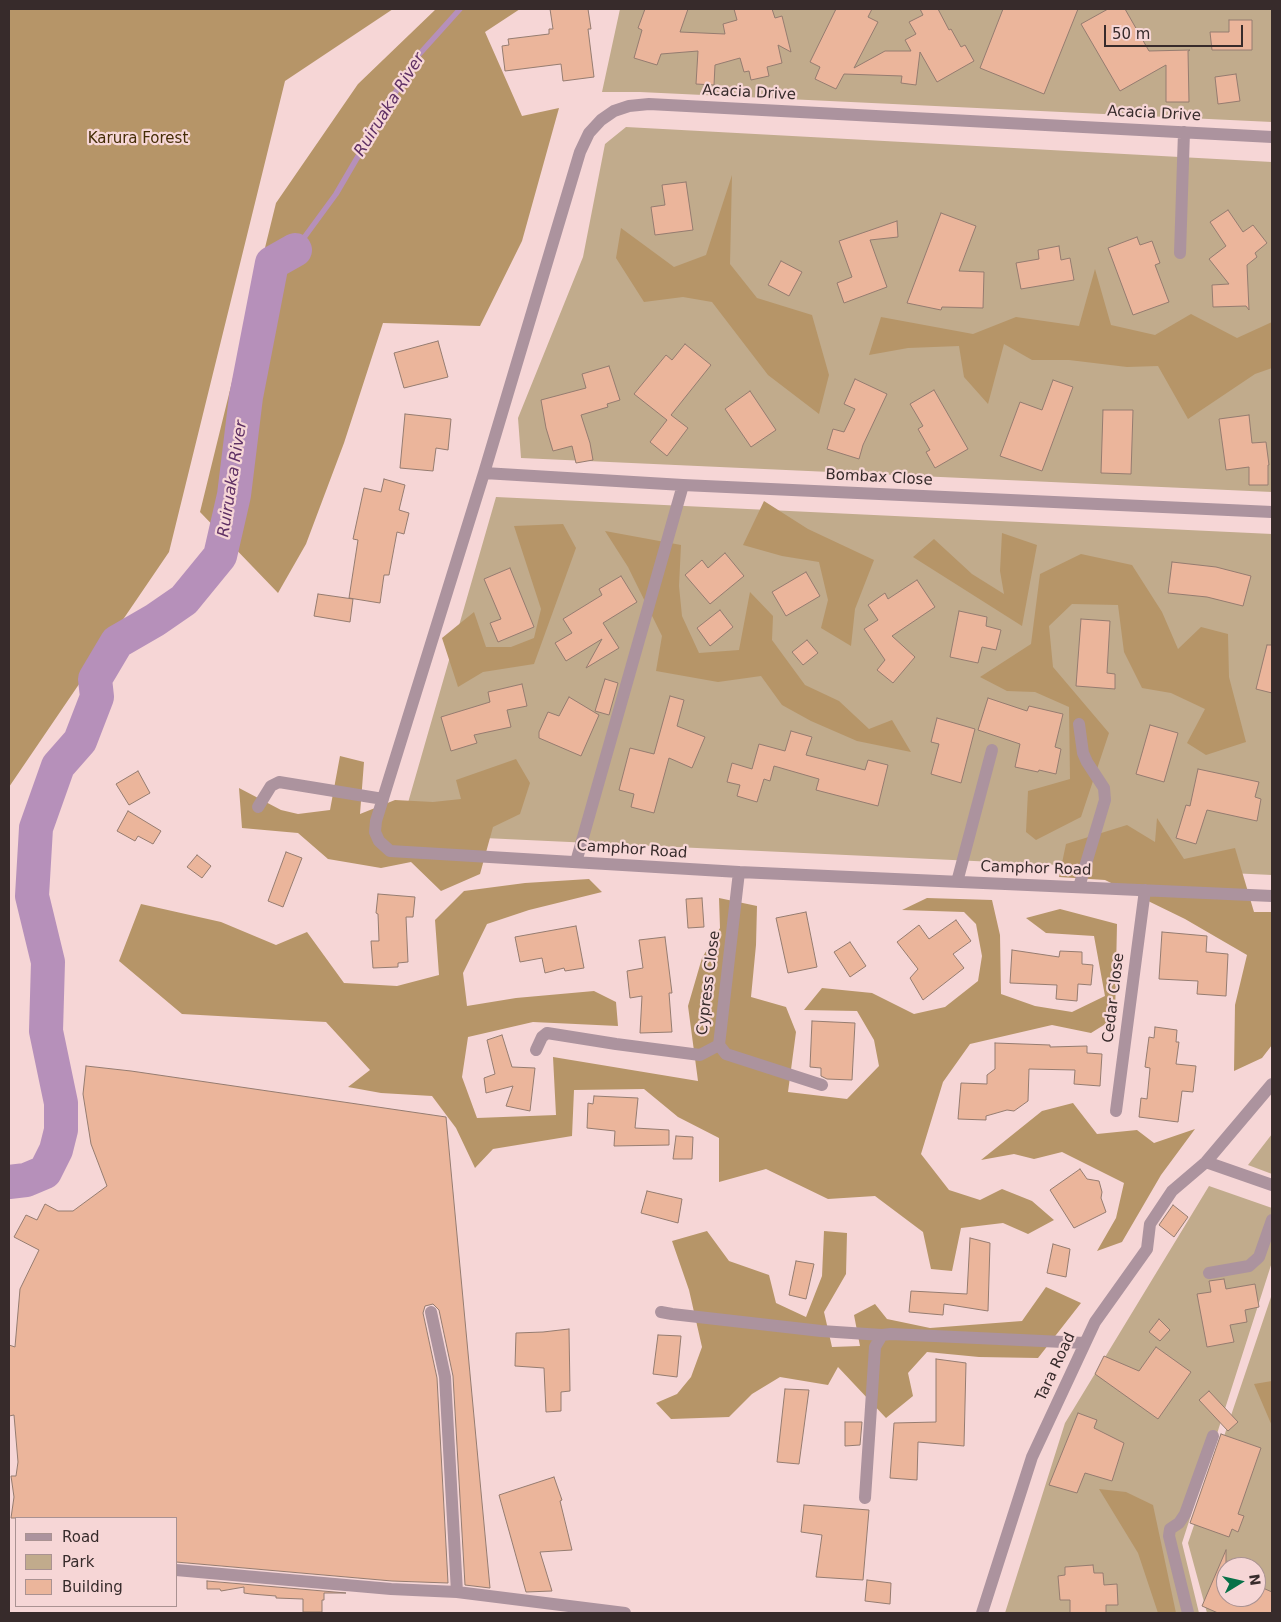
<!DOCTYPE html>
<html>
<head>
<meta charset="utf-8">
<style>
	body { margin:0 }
	#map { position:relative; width:1281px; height:1622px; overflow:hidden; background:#f6d6d6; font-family:"DejaVu Sans",sans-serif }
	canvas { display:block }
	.frame { position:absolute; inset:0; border:10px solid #372b2b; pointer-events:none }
	.legend { position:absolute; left:15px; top:1517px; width:162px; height:90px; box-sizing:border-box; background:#f6d6d6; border:1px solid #aa9292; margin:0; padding:6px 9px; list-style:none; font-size:15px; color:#372b2b }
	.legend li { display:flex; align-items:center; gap:10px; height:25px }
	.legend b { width:25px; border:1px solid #aa9292 }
	.north { position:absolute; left:1216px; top:1557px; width:50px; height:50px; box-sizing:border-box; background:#f6d6d6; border:1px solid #aa9292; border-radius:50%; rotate:81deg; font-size:14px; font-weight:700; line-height:20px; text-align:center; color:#372b2b }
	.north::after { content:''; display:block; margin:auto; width:18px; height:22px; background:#087148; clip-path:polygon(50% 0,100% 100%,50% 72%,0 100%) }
	.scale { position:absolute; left:1104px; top:25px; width:139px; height:22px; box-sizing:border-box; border:2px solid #372b2b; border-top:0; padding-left:6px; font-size:15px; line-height:18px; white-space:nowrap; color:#372b2b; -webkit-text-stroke:4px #f6d6d6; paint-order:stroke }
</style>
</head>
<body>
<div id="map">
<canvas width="1281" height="1622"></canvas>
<div class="frame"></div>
<ul class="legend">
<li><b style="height:6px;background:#ac939e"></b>Road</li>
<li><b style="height:14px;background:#c1ab8c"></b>Park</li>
<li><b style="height:14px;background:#ebb59b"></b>Building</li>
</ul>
<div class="north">N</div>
<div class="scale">50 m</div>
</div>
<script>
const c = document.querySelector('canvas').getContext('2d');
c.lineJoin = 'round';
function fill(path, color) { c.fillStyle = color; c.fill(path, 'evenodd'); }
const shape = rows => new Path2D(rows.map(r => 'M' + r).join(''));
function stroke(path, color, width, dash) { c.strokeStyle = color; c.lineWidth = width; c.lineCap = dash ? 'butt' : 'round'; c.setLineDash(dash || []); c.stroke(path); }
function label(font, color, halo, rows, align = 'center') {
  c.font = font + ' "DejaVu Sans",sans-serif'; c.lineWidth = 4.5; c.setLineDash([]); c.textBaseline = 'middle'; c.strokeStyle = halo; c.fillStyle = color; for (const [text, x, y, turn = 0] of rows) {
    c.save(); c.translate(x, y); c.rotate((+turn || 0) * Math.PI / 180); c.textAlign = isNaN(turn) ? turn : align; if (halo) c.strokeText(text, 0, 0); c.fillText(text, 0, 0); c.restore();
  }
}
fill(shape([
	[620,9,1272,9,1272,122,640,92,602,92],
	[626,127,1272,162,1272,492,521,458,518,418,583,257,605,144],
	[496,497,1272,534,1272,875,399,834],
	[1272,1134,1272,1174,1248,1165],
	[1209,1186,1272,1208,1272,1262,1182,1543,1199,1613,1005,1613,1065,1423],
	[1272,1294,1272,1613,1207,1613,1188,1543],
	[1226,1567,1256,1567,1256,1597,1226,1597]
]), '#c1ab8c');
fill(shape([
	[9,9,393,9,285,81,169,552,9,787],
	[436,9,520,9,485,32,522,116,559,108,522,241,480,326,383,323,344,443,306,544,278,593,200,512,276,203,358,84],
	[732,175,730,264,757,298,812,315,829,375,819,414,768,375,712,302,683,297,644,302,616,258,621,228,674,267,706,255],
	[1095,269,1111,325,1155,335,1191,314,1237,338,1272,322,1272,368,1255,374,1188,419,1158,366,1127,367,1069,360,1032,360,1004,344,988,404,964,377,959,346,908,348,869,355,881,317,973,334,1016,317,1079,326],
	[764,501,808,529,874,560,855,609,851,646,821,628,828,600,819,562,782,556,743,545],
	[563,524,576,548,534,664,483,672,458,687,442,638,474,612,486,647,511,647,534,638,541,609,514,526],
	[605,531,681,545,679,586,682,616,699,653,739,650,750,592,773,616,772,640,805,685,839,701,869,729,892,720,911,752,857,741,811,721,782,705,761,676,718,682,656,671,662,636,628,567],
	[1002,533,1037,545,1022,626,913,557,934,539,972,574,1004,594,1000,571],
	[1081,554,1132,565,1162,612,1178,649,1201,627,1228,634,1229,677,1246,742,1206,755,1187,743,1205,709,1171,693,1142,688,1124,652,1118,605,1072,604,1049,626,1053,667,1109,733,1081,817,1036,840,1026,832,1028,791,1070,779,1069,707,1035,692,1007,691,980,677,1031,644,1040,574],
	[340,756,364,762,360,814,395,800,433,802,461,799,456,780,516,759,530,783,520,814,493,827,480,874,441,891,411,862,381,868,328,859,298,833,242,828,239,788,281,810,298,814,330,810],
	[1157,818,1184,859,1235,848,1254,912,1272,912,1272,1045,1262,1058,1234,1071,1235,1005,1247,955,1185,919,1105,880,1059,877,1066,844,1127,825,1155,842],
	[589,879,602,892,529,910,487,924,463,973,467,1006,516,998,594,991,616,1002,618,1026,533,1022,468,1037,462,1077,477,1118,556,1115,553,1057,698,1081,688,1006,702,958,720,928,719,898,757,906,756,945,751,997,786,1007,796,1032,788,1092,847,1099,879,1066,874,1040,857,1011,804,1010,822,988,872,993,914,1014,945,1007,978,981,982,956,976,924,964,912,902,910,927,898,992,900,1000,935,1001,994,1035,1006,1072,1012,1105,996,1094,936,1046,933,1026,918,1060,909,1117,924,1115,1018,1091,1033,1052,1025,970,1044,943,1082,921,1154,949,1190,980,1200,1002,1189,1032,1201,1054,1220,1028,1234,1003,1223,961,1228,952,1271,931,1269,923,1232,875,1196,828,1199,766,1169,719,1182,719,1138,678,1117,644,1089,574,1090,572,1136,493,1149,475,1168,456,1128,432,1096,381,1093,348,1087,370,1070,326,1022,182,1014,119,961,141,904,221,922,276,945,307,932,344,983,397,986,439,975,435,920,464,891,525,883],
	[1073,1103,1097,1134,1137,1130,1154,1143,1195,1129,1161,1175,1122,1242,1097,1251,1116,1218,1124,1183,1062,1152,1034,1159,1014,1154,981,1160,1042,1111],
	[707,1231,729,1261,769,1275,776,1303,806,1317,822,1276,824,1231,847,1233,846,1274,824,1312,832,1347,860,1346,854,1315,875,1304,887,1319,930,1328,1022,1321,1046,1287,1081,1303,1038,1358,979,1357,927,1352,908,1373,913,1396,886,1418,838,1367,828,1385,780,1377,752,1394,729,1417,671,1419,656,1403,677,1394,691,1377,702,1347,689,1290,672,1241],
	[1272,1381,1272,1426,1254,1384],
	[1099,1489,1126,1492,1153,1505,1176,1613,1158,1613,1138,1553]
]), '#b69568');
stroke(shape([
	[295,250,336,194,415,59,460,9]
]), '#b690ba', 5.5);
stroke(shape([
	[9,1182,26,1180,45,1172,56,1150,61,1130,61,1103,46,1031,48,962,32,896,36,828,58,766,80,741,97,697,95,679,117,642,155,620,184,600,220,556,234,495,246,397,272,263,295,250]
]), '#b690ba', 34);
const building = shape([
	[550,9,588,9,591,29,588,29,594,77,563,81,561,64,505,71,502,46,509,45,508,39,549,34,549,29,553,29,550,9],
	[645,9,688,9,680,32,725,34,723,24,737,20,734,9,772,9,775,18,782,16,791,52,778,45,782,63,767,67,769,76,751,80,749,71,744,72,740,58,715,65,714,85,696,84,698,51,661,54,657,65,634,58,642,30,638,28,645,9],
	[836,9,872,9,868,17,878,22,854,68,885,51,911,51,905,40,916,34,909,22,923,15,920,9,938,9,949,30,951,29,961,47,965,45,974,61,937,82,920,52,916,85,901,83,902,76,844,74,836,89,815,79,820,67,810,62,836,9],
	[1003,9,1078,9,1044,94,980,68,1003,9],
	[1108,9,1125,9,1149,51,1190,50,1188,51,1189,102,1166,102,1166,65,1120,91,1081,24,1108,9],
	[1229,20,1252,20,1252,50,1212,50,1210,32,1229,32,1229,20],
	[1236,74,1240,101,1218,104,1215,77,1236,74],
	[686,182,693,230,655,235,651,207,665,205,662,185,686,182],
	[1228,210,1243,232,1253,225,1267,243,1255,253,1257,257,1247,265,1249,310,1246,306,1213,307,1212,285,1229,284,1209,259,1226,246,1210,222,1228,210],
	[941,213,976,226,959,271,984,272,983,308,942,307,941,310,907,303,941,213],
	[897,221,898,237,870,240,887,287,844,303,837,283,852,277,839,241,897,221],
	[1137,237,1140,245,1152,241,1160,263,1155,265,1169,302,1133,315,1108,248,1137,237],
	[1059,246,1061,260,1070,258,1074,280,1021,289,1016,263,1039,259,1038,250,1059,246],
	[781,261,802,272,789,296,768,285,781,261],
	[438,341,448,377,404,388,394,353,438,341],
	[685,344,711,365,671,415,688,428,667,456,650,442,667,420,634,394,666,355,672,360,685,344],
	[609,366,620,400,607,404,608,407,581,415,590,443,593,460,576,463,572,446,553,451,546,428,541,400,586,388,582,374,609,366],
	[855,379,887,394,863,445,859,459,827,449,833,429,844,432,855,409,844,404,855,379],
	[1053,380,1073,387,1042,471,1000,456,1020,402,1042,410,1053,380],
	[934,390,968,449,935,468,926,452,930,450,918,429,923,426,910,404,934,390],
	[750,391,776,430,751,447,725,409,750,391],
	[1103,410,1133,410,1131,474,1101,473,1103,410],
	[405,414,451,419,448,450,436,448,433,471,400,468,405,414],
	[1249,415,1252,443,1266,442,1269,465,1268,465,1268,485,1249,485,1249,467,1226,470,1219,419,1249,415],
	[384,479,405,485,399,510,409,513,404,534,397,532,389,575,384,575,380,603,349,598,358,540,353,539,364,488,381,492,384,479],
	[725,553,744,576,710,604,685,575,702,560,708,568,725,553],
	[1172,562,1216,567,1251,576,1243,606,1207,597,1168,593,1172,562],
	[510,568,534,627,498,642,490,623,501,619,484,579,510,568],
	[806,572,820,596,786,616,772,592,806,572],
	[621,576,637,602,603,623,619,648,586,668,602,639,566,661,555,643,572,633,563,619,602,595,599,589,621,576],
	[917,580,935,607,892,636,915,657,893,683,877,670,885,660,864,629,878,620,868,605,885,593,888,599,917,580],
	[318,594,353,599,350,622,314,616,318,594],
	[720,610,733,627,710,646,697,628,720,610],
	[959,611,987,617,986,626,1001,630,996,650,982,647,978,663,950,657,959,611],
	[1081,619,1110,621,1107,673,1115,674,1115,689,1076,686,1081,619],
	[807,640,818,653,803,665,792,652,807,640],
	[1267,645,1272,645,1272,693,1256,689,1267,645],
	[605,679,618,683,609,715,595,711,605,679],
	[522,684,527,706,507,710,511,727,474,735,477,743,451,751,441,717,490,702,488,692,522,684],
	[670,696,684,700,677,726,705,737,692,768,669,758,654,813,631,807,634,794,619,790,630,748,654,754,670,696],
	[569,697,599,715,581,756,539,738,539,732,548,712,559,716,569,697],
	[988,698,1027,711,1029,706,1063,714,1055,747,1061,749,1056,774,1039,770,1038,772,1015,767,1020,744,978,730,988,698],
	[937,718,975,729,961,783,931,774,939,744,931,742,937,718],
	[1150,725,1178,733,1164,782,1136,774,1150,725],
	[791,731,812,737,806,755,865,770,868,760,888,765,878,806,816,790,819,779,774,766,770,781,764,779,757,802,737,796,740,785,727,782,732,763,752,769,759,744,785,751,791,731],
	[1198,769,1259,782,1255,797,1261,799,1257,821,1207,810,1196,844,1176,838,1186,805,1190,806,1198,769],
	[138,771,150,793,129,805,116,784,138,771],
	[128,811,161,831,153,844,138,836,135,841,117,831,128,811],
	[286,852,302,858,283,907,268,901,286,852],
	[197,855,211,866,202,878,187,867,197,855],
	[378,894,415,897,413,917,406,917,408,962,398,963,398,967,373,968,371,941,379,941,378,914,376,913,378,894],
	[702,898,704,927,688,928,686,899,702,898],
	[806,912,817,967,788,973,776,918,806,912],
	[956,920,971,941,953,954,964,968,923,1000,910,978,918,969,897,942,919,925,929,939,956,920],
	[576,926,584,968,565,971,564,968,545,973,542,958,520,962,515,937,576,926],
	[1162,932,1207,936,1206,952,1228,954,1226,996,1197,994,1198,981,1159,979,1162,932],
	[665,937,672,993,669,993,672,1032,640,1033,642,996,630,998,627,971,643,968,639,940,665,937],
	[850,942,866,966,850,977,834,952,850,942],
	[1012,950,1059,957,1060,951,1082,952,1082,964,1093,965,1091,985,1078,984,1077,1001,1056,999,1057,985,1010,983,1012,950],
	[812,1021,855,1023,852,1080,827,1079,821,1076,821,1068,810,1067,812,1021],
	[1155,1027,1177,1030,1176,1042,1179,1042,1176,1064,1196,1066,1193,1092,1182,1091,1178,1122,1139,1117,1141,1098,1147,1099,1150,1068,1145,1067,1149,1037,1154,1038,1155,1027],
	[502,1035,512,1067,535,1068,530,1111,506,1106,513,1086,486,1093,484,1078,495,1074,487,1040,502,1035],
	[995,1043,1050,1045,1050,1047,1087,1046,1087,1053,1102,1054,1100,1086,1074,1084,1075,1070,1029,1069,1028,1101,1014,1111,1007,1110,986,1116,986,1120,958,1119,961,1083,987,1084,987,1075,995,1069,995,1043],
	[86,1066,131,1071,446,1117,490,1588,465,1585,453,1376,439,1310,433,1304,425,1306,423,1313,437,1378,448,1583,392,1581,176,1562,176,1518,11,1518,14,1497,11,1476,16,1476,18,1462,14,1415,9,1416,9,1345,15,1347,20,1289,39,1250,14,1237,26,1215,37,1220,45,1204,58,1211,73,1211,107,1186,91,1144,83,1094,86,1066],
	[594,1096,638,1098,635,1128,669,1130,669,1145,614,1146,615,1131,587,1128,588,1103,593,1104,594,1096],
	[676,1136,693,1137,692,1159,673,1159,676,1136],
	[1080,1169,1087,1179,1099,1181,1102,1192,1101,1198,1106,1212,1074,1228,1050,1190,1080,1169],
	[647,1191,682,1199,678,1223,641,1213,647,1191],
	[1173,1205,1188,1217,1174,1237,1159,1225,1173,1205],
	[970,1238,990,1243,988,1311,944,1304,943,1315,909,1312,911,1291,967,1294,970,1238],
	[1053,1244,1070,1249,1066,1277,1047,1273,1053,1244],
	[796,1261,814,1264,806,1299,789,1295,796,1261],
	[1224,1279,1226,1289,1255,1284,1259,1307,1245,1310,1247,1322,1230,1325,1234,1342,1207,1347,1197,1294,1211,1292,1209,1281,1224,1279],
	[1159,1319,1170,1330,1160,1341,1149,1332,1159,1319],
	[569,1329,570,1391,561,1392,561,1411,546,1412,544,1368,515,1366,516,1333,543,1332,569,1329],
	[658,1335,681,1336,677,1377,653,1374,658,1335],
	[1156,1347,1191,1372,1158,1419,1095,1374,1104,1356,1139,1371,1156,1347],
	[936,1359,966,1363,964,1446,918,1442,917,1480,890,1478,894,1423,936,1422,936,1359],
	[785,1389,809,1390,799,1464,777,1462,785,1389],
	[1209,1391,1238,1422,1228,1431,1199,1400,1209,1391],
	[1078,1413,1097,1420,1094,1428,1124,1443,1112,1481,1085,1473,1077,1493,1049,1485,1078,1413],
	[845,1422,862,1422,860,1445,845,1446,845,1422],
	[1221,1434,1261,1448,1238,1514,1244,1516,1238,1532,1232,1529,1229,1537,1190,1523,1221,1434],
	[554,1477,562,1500,560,1501,572,1550,540,1552,552,1591,526,1592,499,1495,554,1477],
	[804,1505,869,1510,863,1580,816,1577,822,1535,801,1532,804,1505],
	[1226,1550,1226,1597,1256,1597,1256,1585,1272,1592,1272,1613,1218,1613,1202,1606,1226,1550],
	[1093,1565,1094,1573,1103,1573,1104,1585,1117,1584,1118,1605,1106,1605,1106,1613,1070,1613,1070,1600,1060,1600,1058,1576,1065,1575,1065,1567,1093,1565],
	[867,1580,891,1583,890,1604,865,1601,867,1580],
	[207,1581,346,1593,324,1593,324,1600,322,1600,322,1612,303,1612,303,1599,276,1598,276,1596,251,1594,244,1593,244,1587,221,1591,220,1589,207,1589,207,1581]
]);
fill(building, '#ebb59b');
stroke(building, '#957c70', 1);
stroke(shape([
	[1272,137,649,104,629,106,614,111,601,120,589,133,580,152,484,473,376,821,375,832,379,841,390,851,739,872,1272,896],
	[1180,253,1184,132],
	[484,473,683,485,1272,512],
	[258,807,271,786,279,782,383,799],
	[576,862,683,485],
	[739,872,719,1045,726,1054,822,1085],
	[957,882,992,750],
	[1079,887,1105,800,1104,788,1087,762,1083,753,1079,724],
	[536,1050,542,1037,547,1033,616,1044,700,1055,719,1045],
	[1116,1111,1145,890],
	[1206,1162,1272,1185],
	[1209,1273,1249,1266,1259,1257,1272,1220],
	[431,1312,445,1377,457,1592],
	[661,1312,672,1314,821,1331,882,1335],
	[865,1498,875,1347,882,1335,891,1334,1085,1343],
	[176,1570,391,1589,457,1592,625,1613],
	[982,1613,1032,1457,1095,1322,1147,1249,1150,1224,1172,1191,1206,1162,1272,1084],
	[1188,1613,1169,1536,1170,1529,1179,1523,1185,1514,1213,1436]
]), '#ac939e', 12);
label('15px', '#372b2b', '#f6d6d6', [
	["Acacia Drive",749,93,3],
	["Acacia Drive",1154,114,3],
	["Bombax Close",879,478,3],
	["Camphor Road",632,850,4],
	["Camphor Road",1036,869,2],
	["Cypress Close",709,983,-83],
	["Cedar Close",1114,998,-83],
	["Tara Road",1056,1367,-65]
]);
label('15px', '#442d06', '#f6d6d6', [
	["Karura Forest",138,139]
]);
label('italic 16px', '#5e2f64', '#f6d6d6', [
	["Ruiruaka River",390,105,-58],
	["Ruiruaka River",233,479,-81]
]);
</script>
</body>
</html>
